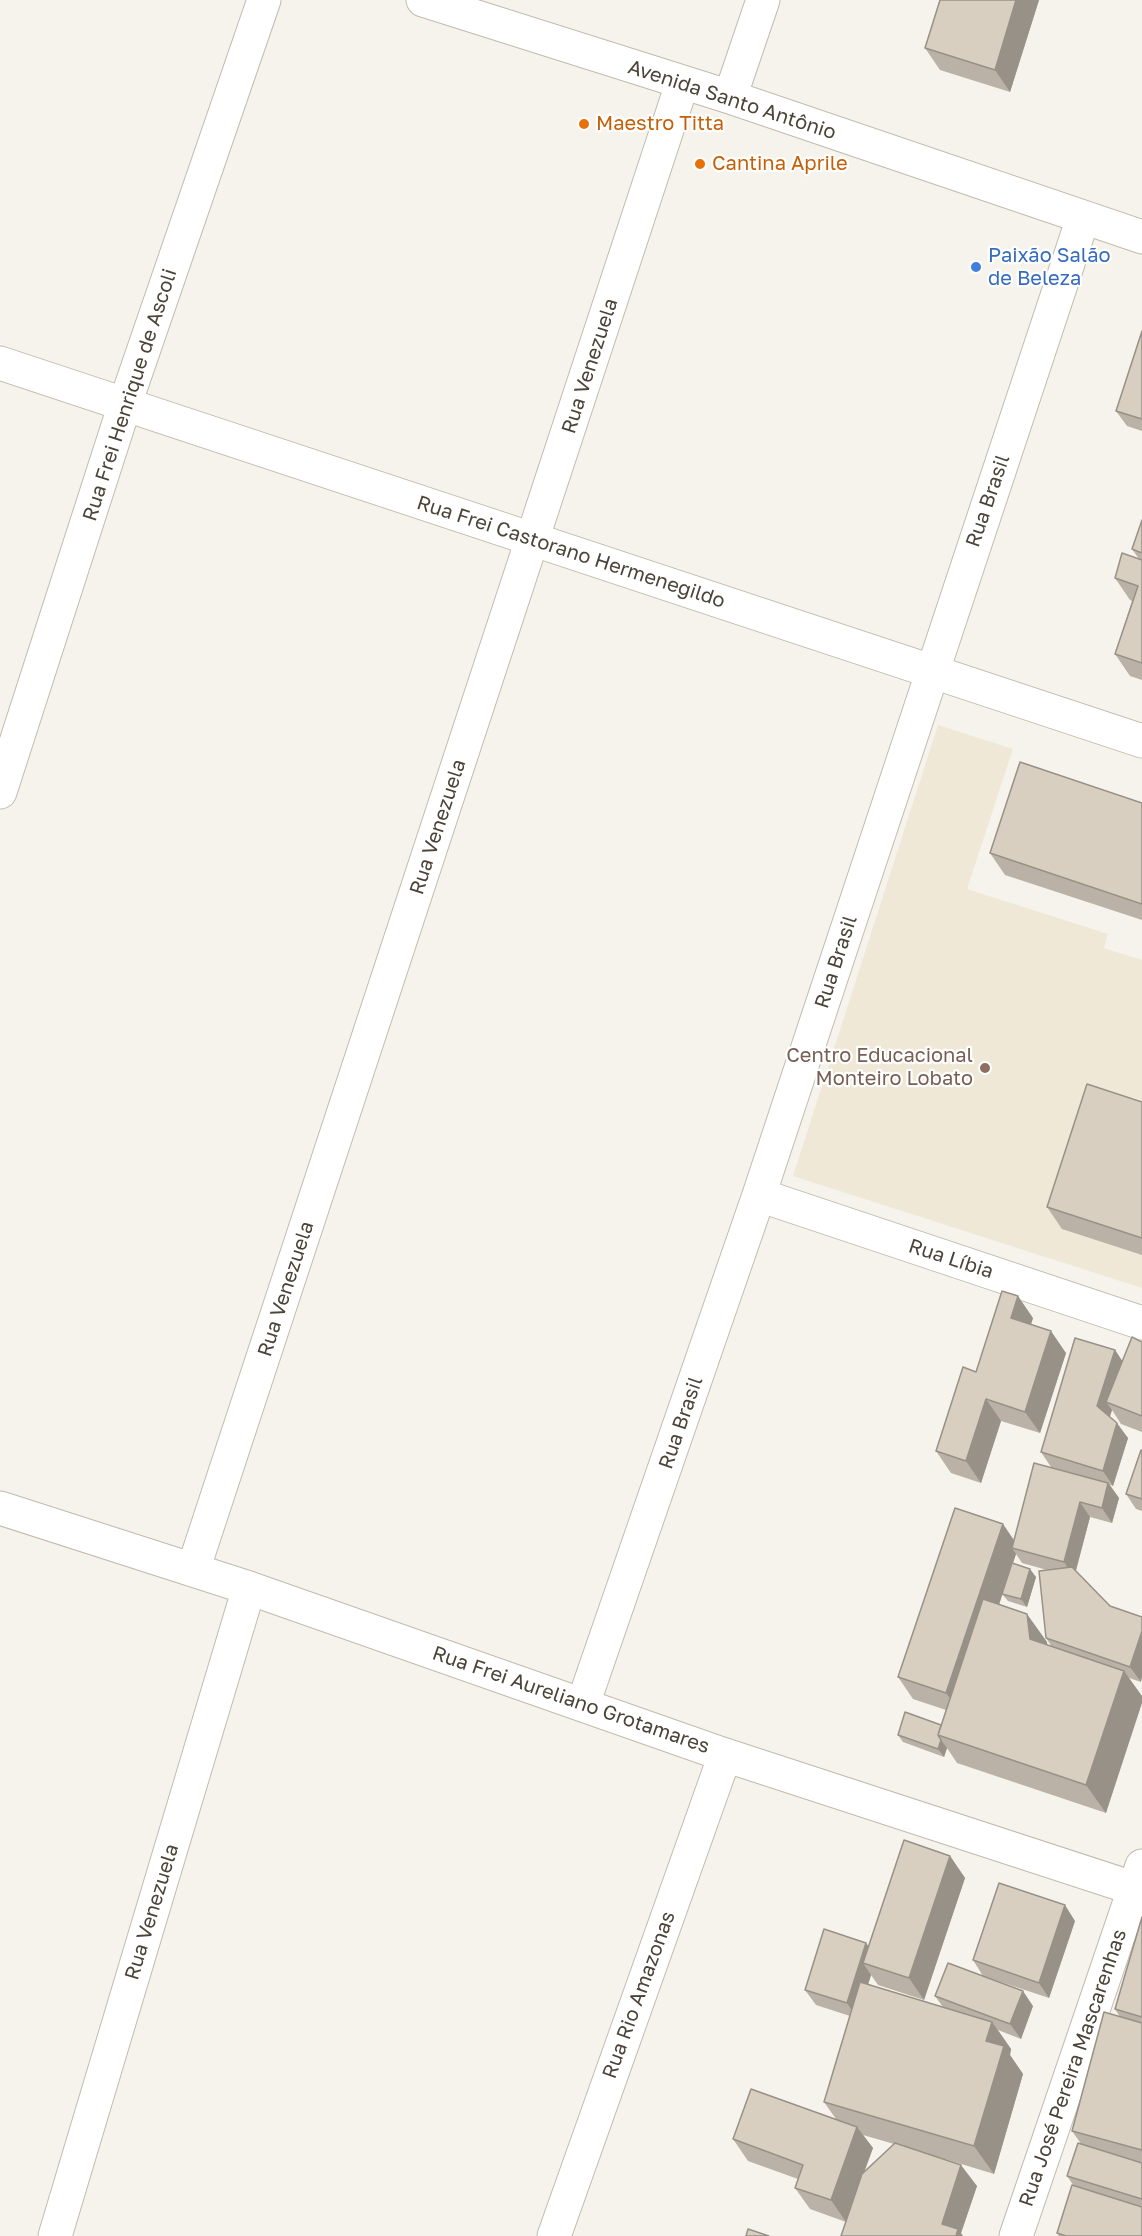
<!DOCTYPE html>
<html>
<head>
<meta charset="utf-8">
<style>
	body { margin:0 }
	canvas { display:block; background:#f6f3ec }
</style>
</head>
<body>
<canvas width="1142" height="2236"></canvas>
<script>
const c = document.querySelector('canvas').getContext('2d');
c.lineJoin = 'round';
function fill(path, color) { c.fillStyle = color; c.fill(path, 'evenodd'); }
const shape = rows => new Path2D(rows.map(r => 'M' + r).join(''));
function stroke(path, color, width, dash) { c.strokeStyle = color; c.lineWidth = width; c.lineCap = dash ? 'butt' : 'round'; c.setLineDash(dash || []); c.stroke(path); }
function label(font, color, halo, rows, align = 'center') {
  c.font = font + ' "Golos Text",sans-serif'; c.lineWidth = 4.5; c.setLineDash([]); c.textBaseline = 'middle'; c.strokeStyle = halo; c.fillStyle = color; for (const [text, x, y, turn = 0] of rows) {
    c.save(); c.translate(x, y); c.rotate((+turn || 0) * Math.PI / 180); c.textAlign = isNaN(turn) ? turn : align; if (halo) c.strokeText(text, 0, 0); c.fillText(text, 0, 0); c.restore();
  }
}
fill(shape([
	[938,725,1013,749,967,889,1108,934,1104,948,1142,960,1142,1288,793,1176]
]), '#efe8d6');
const minor = shape([
	[423,0,730,97,1142,237],
	[730,97,763,0],
	[0,363,1142,741],
	[0,792,125,404,264,0],
	[759,1195,1142,1323],
	[193,1570,682,84],
	[583,1704,759,1195,1083,218],
	[55,2236,249,1588],
	[554,2236,725,1755],
	[1016,2236,1142,1866]
]);
const tertiary = shape([
	[0,1508,249,1588,725,1755,1142,1891]
]);
stroke(minor, '#c2bbae', 35);
stroke(tertiary, '#c2bbae', 35);
stroke(minor, '#fff', 33);
stroke(tertiary, '#fff', 33);
fill(shape([
	[940,0,1039,0,1010,92,940,70,925,48],
	[1142,331,1142,431,1127,426,1116,411],
	[1142,520,1142,680,1130,676,1115,654,1132,601,1130,600,1115,578,1139,559,1132,549],
	[1142,803,1142,920,1005,875,990,853],
	[1142,1102,1142,1255,1062,1229,1047,1207],
	[1033,1318,1031,1324,1066,1353,1040,1433,1001,1421,981,1483,951,1473,936,1451,976,1372],
	[1142,1342,1142,1432,1121,1424,1112,1410,1110,1417,1128,1438,1113,1486,1110,1485,1119,1498,1112,1523,1090,1517,1076,1571,1141,1682,1129,1678,1106,1813,957,1763,947,1748,944,1757,903,1742,898,1735,941,1725,946,1710,913,1699,898,1677,1014,1540,1051,1467,1041,1452,1115,1350,1122,1361],
	[1016,1554,1022,1563,1047,1570,1046,1638,1052,1647,1047,1645,1047,1642,999,1605,1002,1594,1008,1601,1027,1607,1036,1577,1013,1563],
	[1142,1451,1142,1511,1136,1509,1126,1494],
	[950,1856,965,1878,924,2000,878,1985,871,1975,868,1985,943,2007,935,1996,1033,2006,1021,2039,998,2030,1011,2049,1010,2055,1023,2074,994,2174,945,2159,977,2186,961,2233,846,2222,810,2209,795,2188,798,2179,748,2161,733,2139,836,2119,824,2102,850,2016,816,2005,805,1990,866,1943,868,1946],
	[863,2135,894,2144,864,2171,873,2148],
	[1142,1917,1142,2236,1059,2236,1057,2233,1074,2186,1067,2176,1082,2145,1072,2131,1120,2017,1115,2009],
	[1075,1921,1049,1998,983,1976,973,1960]
]), '#bab2a6');
fill(shape([
	[1016,0,1039,0,1010,92,995,70],
	[1018,1296,1033,1318,1026,1340,1011,1318],
	[1051,1331,1066,1353,1040,1433,1025,1412],
	[1115,1350,1125,1365,1106,1402,1112,1410,1108,1421,1097,1406],
	[986,1399,1001,1421,981,1483,966,1461],
	[1117,1423,1128,1438,1113,1486,1103,1471],
	[1108,1483,1119,1498,1112,1523,1102,1508],
	[1080,1502,1090,1517,1074,1577,1064,1562],
	[1003,1524,1018,1546,1012,1548,1016,1554,962,1715,946,1693],
	[1030,1569,1036,1577,1027,1607,1021,1599],
	[1027,1614,1047,1642,1049,1667,1030,1639],
	[1142,1631,1142,1677,1141,1682,1130,1667],
	[1124,1671,1142,1696,1142,1703,1106,1813,1086,1785],
	[941,1740,947,1748,944,1757,938,1749],
	[950,1856,965,1878,924,2000,909,1978],
	[1065,1905,1075,1921,1049,1998,1039,1983],
	[866,1943,877,1958,863,1963,871,1975,857,2018,847,2003],
	[1023,1991,1033,2006,1021,2039,1010,2024],
	[992,2022,1011,2049,1010,2055,1023,2074,994,2174,974,2146,986,2041],
	[857,2127,873,2148,846,2222,831,2200],
	[961,2165,977,2186,961,2233,963,2236,950,2236,942,2224]
]), '#979187');
const building = shape([
	[940,0,1016,0,995,70,925,48,940,0],
	[1142,331,1142,419,1116,411,1142,331],
	[1142,520,1142,553,1132,549,1142,520],
	[1122,553,1142,560,1142,663,1115,654,1138,586,1115,578,1122,553],
	[1020,762,1142,803,1142,904,990,853,1020,762],
	[1087,1084,1142,1102,1142,1238,1047,1207,1087,1084],
	[1002,1291,1018,1296,1011,1318,1051,1331,1025,1412,986,1399,966,1461,936,1451,963,1367,976,1372,1002,1291],
	[1132,1337,1142,1342,1142,1416,1106,1402,1132,1337],
	[1075,1338,1115,1350,1097,1406,1117,1423,1103,1471,1041,1452,1075,1338],
	[1141,1450,1142,1451,1142,1499,1126,1494,1141,1450],
	[1034,1463,1108,1483,1102,1508,1080,1502,1064,1562,1012,1548,1034,1463],
	[955,1508,1003,1524,946,1693,898,1677,955,1508],
	[1012,1563,1030,1569,1021,1599,1002,1594,1012,1563],
	[1072,1567,1110,1606,1142,1617,1142,1631,1130,1667,1046,1638,1039,1571,1072,1567],
	[983,1599,1027,1614,1030,1639,1124,1671,1086,1785,938,1735,983,1599],
	[905,1712,941,1725,938,1735,941,1740,938,1749,898,1735,905,1712],
	[904,1840,950,1856,909,1978,863,1963,904,1840],
	[999,1883,1065,1905,1039,1983,973,1960,999,1883],
	[1142,1917,1142,2017,1115,2009,1142,1917],
	[824,1929,866,1943,847,2003,805,1990,824,1929],
	[948,1963,1023,1991,1010,2024,935,1996,948,1963],
	[860,1982,992,2022,986,2041,1004,2046,974,2146,824,2102,860,1982],
	[1104,2012,1142,2023,1142,2150,1072,2131,1104,2012],
	[751,2089,857,2127,831,2200,795,2188,803,2165,733,2139,751,2089],
	[895,2143,961,2165,942,2224,958,2229,956,2236,841,2236,862,2174,895,2143],
	[1078,2143,1142,2163,1142,2199,1067,2176,1078,2143],
	[1072,2185,1142,2207,1142,2236,1066,2236,1057,2233,1072,2185],
	[748,2229,769,2236,746,2236,748,2229]
]);
fill(building, '#d8cfc1');
stroke(building, '#979187', 1.5);
for (const [x, y, r, color] of [
	[584,124,6,"#e8710a"],
	[700,164,6,"#e8710a"],
	[976,267,6,"#3f7fe0"],
	[985,1068,6,"#8d6e63"]
]) { const dot = new Path2D(); dot.arc(x, y, r, 0, 2 * Math.PI); c.fillStyle = color; c.fill(dot); stroke(dot, '#fff', 2); }
label('20px', '#4b4439', '#fff', [
	["Avenida Santo Antônio",732,100,18],
	["Rua Venezuela",590,366,-72],
	["Rua Frei Henrique de Ascoli",130,395,-72],
	["Rua Brasil",988,501,-71],
	["Rua Frei Castorano Hermenegildo",571,552,18],
	["Rua Venezuela",438,827,-72],
	["Rua Brasil",836,962,-72],
	["Rua Líbia",951,1259,18],
	["Rua Venezuela",286,1289,-72],
	["Rua Brasil",681,1423,-71],
	["Rua Frei Aureliano Grotamares",571,1700,19],
	["Rua Venezuela",152,1912,-73],
	["Rua Rio Amazonas",639,1995,-70],
	["Rua José Pereira Mascarenhas",1073,2068,-71]
]);
label('20px', '#c56008', '#fff', [
	["Maestro Titta",596,124],
	["Cantina Aprile",712,164]
], 'left');
label('20px', '#366cbe', '#fff', [
	["Paixão Salão",988,256],
	["de Beleza",988,279]
], 'left');
label('20px', '#785e54', '#fff', [
	["Centro Educacional",973,1056],
	["Monteiro Lobato",973,1079]
], 'right');
</script>
</body>
</html>
